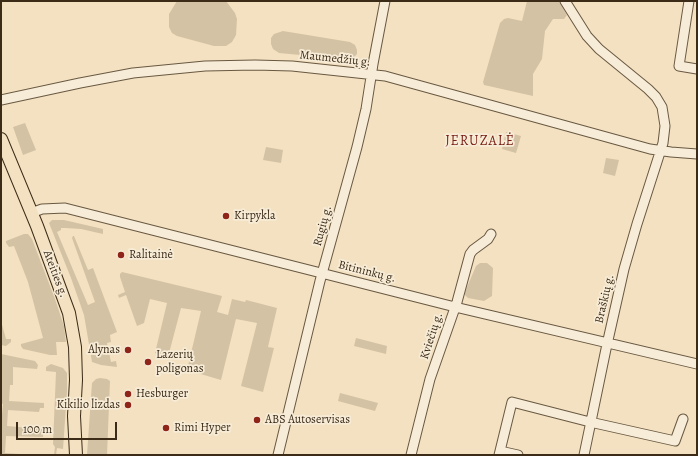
<!DOCTYPE html>
<html>
<head>
<meta charset="utf-8">
<style>
	body { margin:0 }
	#map { position:relative; width:698px; height:456px; overflow:hidden; background:#f3e1c1; font-family:Alegreya,serif }
	canvas { display:block }
	.frame { position:absolute; inset:0; border:2px solid #3b2b17; pointer-events:none }
	.scale { position:absolute; left:16px; top:422px; width:101px; height:18px; box-sizing:border-box; border:2px solid #3b2b17; border-top:0; padding-left:5px; font-size:12px; line-height:14px; white-space:nowrap; color:#3b2b17; -webkit-text-stroke:3px #f7ecd7; paint-order:stroke }
</style>
</head>
<body>
<div id="map">
<canvas width="698" height="456"></canvas>
<div class="frame"></div>
<div class="scale">100 m</div>
</div>
<script>
const c = document.querySelector('canvas').getContext('2d');
c.lineJoin = 'round';
function fill(path, color) { c.fillStyle = color; c.fill(path, 'evenodd'); }
const shape = rows => new Path2D(rows.map(r => 'M' + r).join(''));
function stroke(path, color, width, dash) { c.strokeStyle = color; c.lineWidth = width; c.lineCap = dash ? 'butt' : 'round'; c.setLineDash(dash || []); c.stroke(path); }
function label(font, color, halo, rows, align = 'center') {
  c.font = font + ' Alegreya,serif'; c.lineWidth = 3.5; c.setLineDash([]); c.textBaseline = 'middle'; c.strokeStyle = halo; c.fillStyle = color; for (const [text, x, y, turn = 0] of rows) {
    c.save(); c.translate(x, y); c.rotate((+turn || 0) * Math.PI / 180); c.textAlign = isNaN(turn) ? turn : align; if (halo) c.strokeText(text, 0, 0); c.fillText(text, 0, 0); c.restore();
  }
}
fill(shape([
	[177,1,226,1,235,13,237,19,236,35,232,42,226,46,214,46,177,36,172,33,169,27,169,14],
	[527,1,559,1,567,15,564,19,553,19,545,31,542,59,533,74,533,96,484,85,483,82,500,23,504,19,508,18,522,21],
	[283,31,350,42,355,45,357,50,357,54,354,57,343,59,279,53,273,49,271,44,271,38,274,34],
	[25,123,36,150,23,155,13,127],
	[506,132,521,136,516,153,502,149],
	[266,147,283,150,281,163,263,160],
	[606,158,619,160,615,176,603,173],
	[52,220,64,220,103,229,103,234,81,229,65,228,61,228,61,230,57,232,88,305,95,302,72,238,73,236,74,236,88,270,93,268,117,332,110,335,111,342,107,343,111,362,116,361,117,367,101,365,92,362,84,315,71,278,49,223],
	[24,234,28,234,32,239,55,299,64,326,66,342,56,342,57,355,50,355,23,349,21,346,21,344,43,338,28,282,14,246,9,247,6,243,6,241],
	[480,263,487,263,493,268,492,296,484,301,468,298,464,294,476,266],
	[122,272,222,296,217,312,228,315,232,299,245,302,246,300,277,308,268,347,274,348,263,392,241,386,257,323,236,319,221,380,187,370,201,311,181,308,168,357,155,353,167,303,150,299,144,323,137,326,126,295,119,298,118,295,125,292,120,277,120,274],
	[1,321,6,339,11,339,11,342,6,346,1,345],
	[356,338,387,346,386,354,354,346],
	[1,354,35,361,38,365,37,369,13,367,13,385,10,385,9,401,44,403,44,408,40,408,39,412,8,410,7,426,43,429,43,437,6,436,5,453,34,455,1,455,1,424,3,404,1,403],
	[51,364,63,368,67,373,67,392,63,449,57,448,56,455,54,455,55,447,53,444,56,372,46,371,46,367],
	[100,378,107,379,110,381,107,455,87,455,92,383,96,379],
	[340,393,378,403,375,411,338,401]
]), '#d4c2a4');
const minor = shape([
	[565,1,587,36,599,49,648,89,656,97,662,107,665,126,663,143,637,224,624,269,606,349,584,455],
	[689,1,679,66,697,69],
	[1,100,80,83,133,73,205,66,255,65,292,66,385,76,650,149,671,152,697,154],
	[31,213,42,209,65,208,455,307,697,364],
	[500,451,518,455],
	[278,455,320,281,357,147,366,109,373,64,385,1],
	[411,455,430,379,457,302,470,254,473,250,488,239,491,234],
	[499,455,512,402,590,422,675,441,683,419]
]);
const major = shape([
	[1,139,37,226,69,313,75,347,76,380,74,416,76,455]
]);
stroke(minor, '#695842', 11);
stroke(major, '#3b2b17', 14);
stroke(minor, '#f7ecd7', 9);
stroke(major, '#f3e1c1', 12);
for (const [x, y, r, color] of [
	[226,216,4,"#8f2418"],
	[121,255,4,"#8f2418"],
	[128,350,4,"#8f2418"],
	[148,362,4,"#8f2418"],
	[128,394,4,"#8f2418"],
	[128,405,4,"#8f2418"],
	[257,420,4,"#8f2418"],
	[166,428,4,"#8f2418"]
]) { const dot = new Path2D(); dot.arc(x, y, r, 0, 2 * Math.PI); c.fillStyle = color; c.fill(dot); stroke(dot, '#f7ecd7', 1.5); }
label('12px', '#3b2b17', '#f7ecd7', [
	["Maumedžių g.",335,59,6],
	["Rugių g.",323,226,-75],
	["Bitininkų g.",367,272,14],
	["Ateities g.",55,274,69],
	["Braškių g.",605,299,-77],
	["Kviečių g.",432,336,-72]
]);
label('12px', '#3b2b17', '#f7ecd7', [
	["Kirpykla",234,216],
	["Ralitainė",129,255],
	["Alynas",120,350,"right"],
	["Lazerių",156,355],
	["poligonas",156,369],
	["Hesburger",136,394],
	["Kikilio lizdas",120,405,"right"],
	["ABS Autoservisas",265,420],
	["Rimi Hyper",174,428]
], 'left');
c.letterSpacing = '1px';
label('14px', '#7a1f14', '#f7ecd7', [
	["JERUZALĖ",480,142]
]);
c.letterSpacing = '0px';
</script>
</body>
</html>
